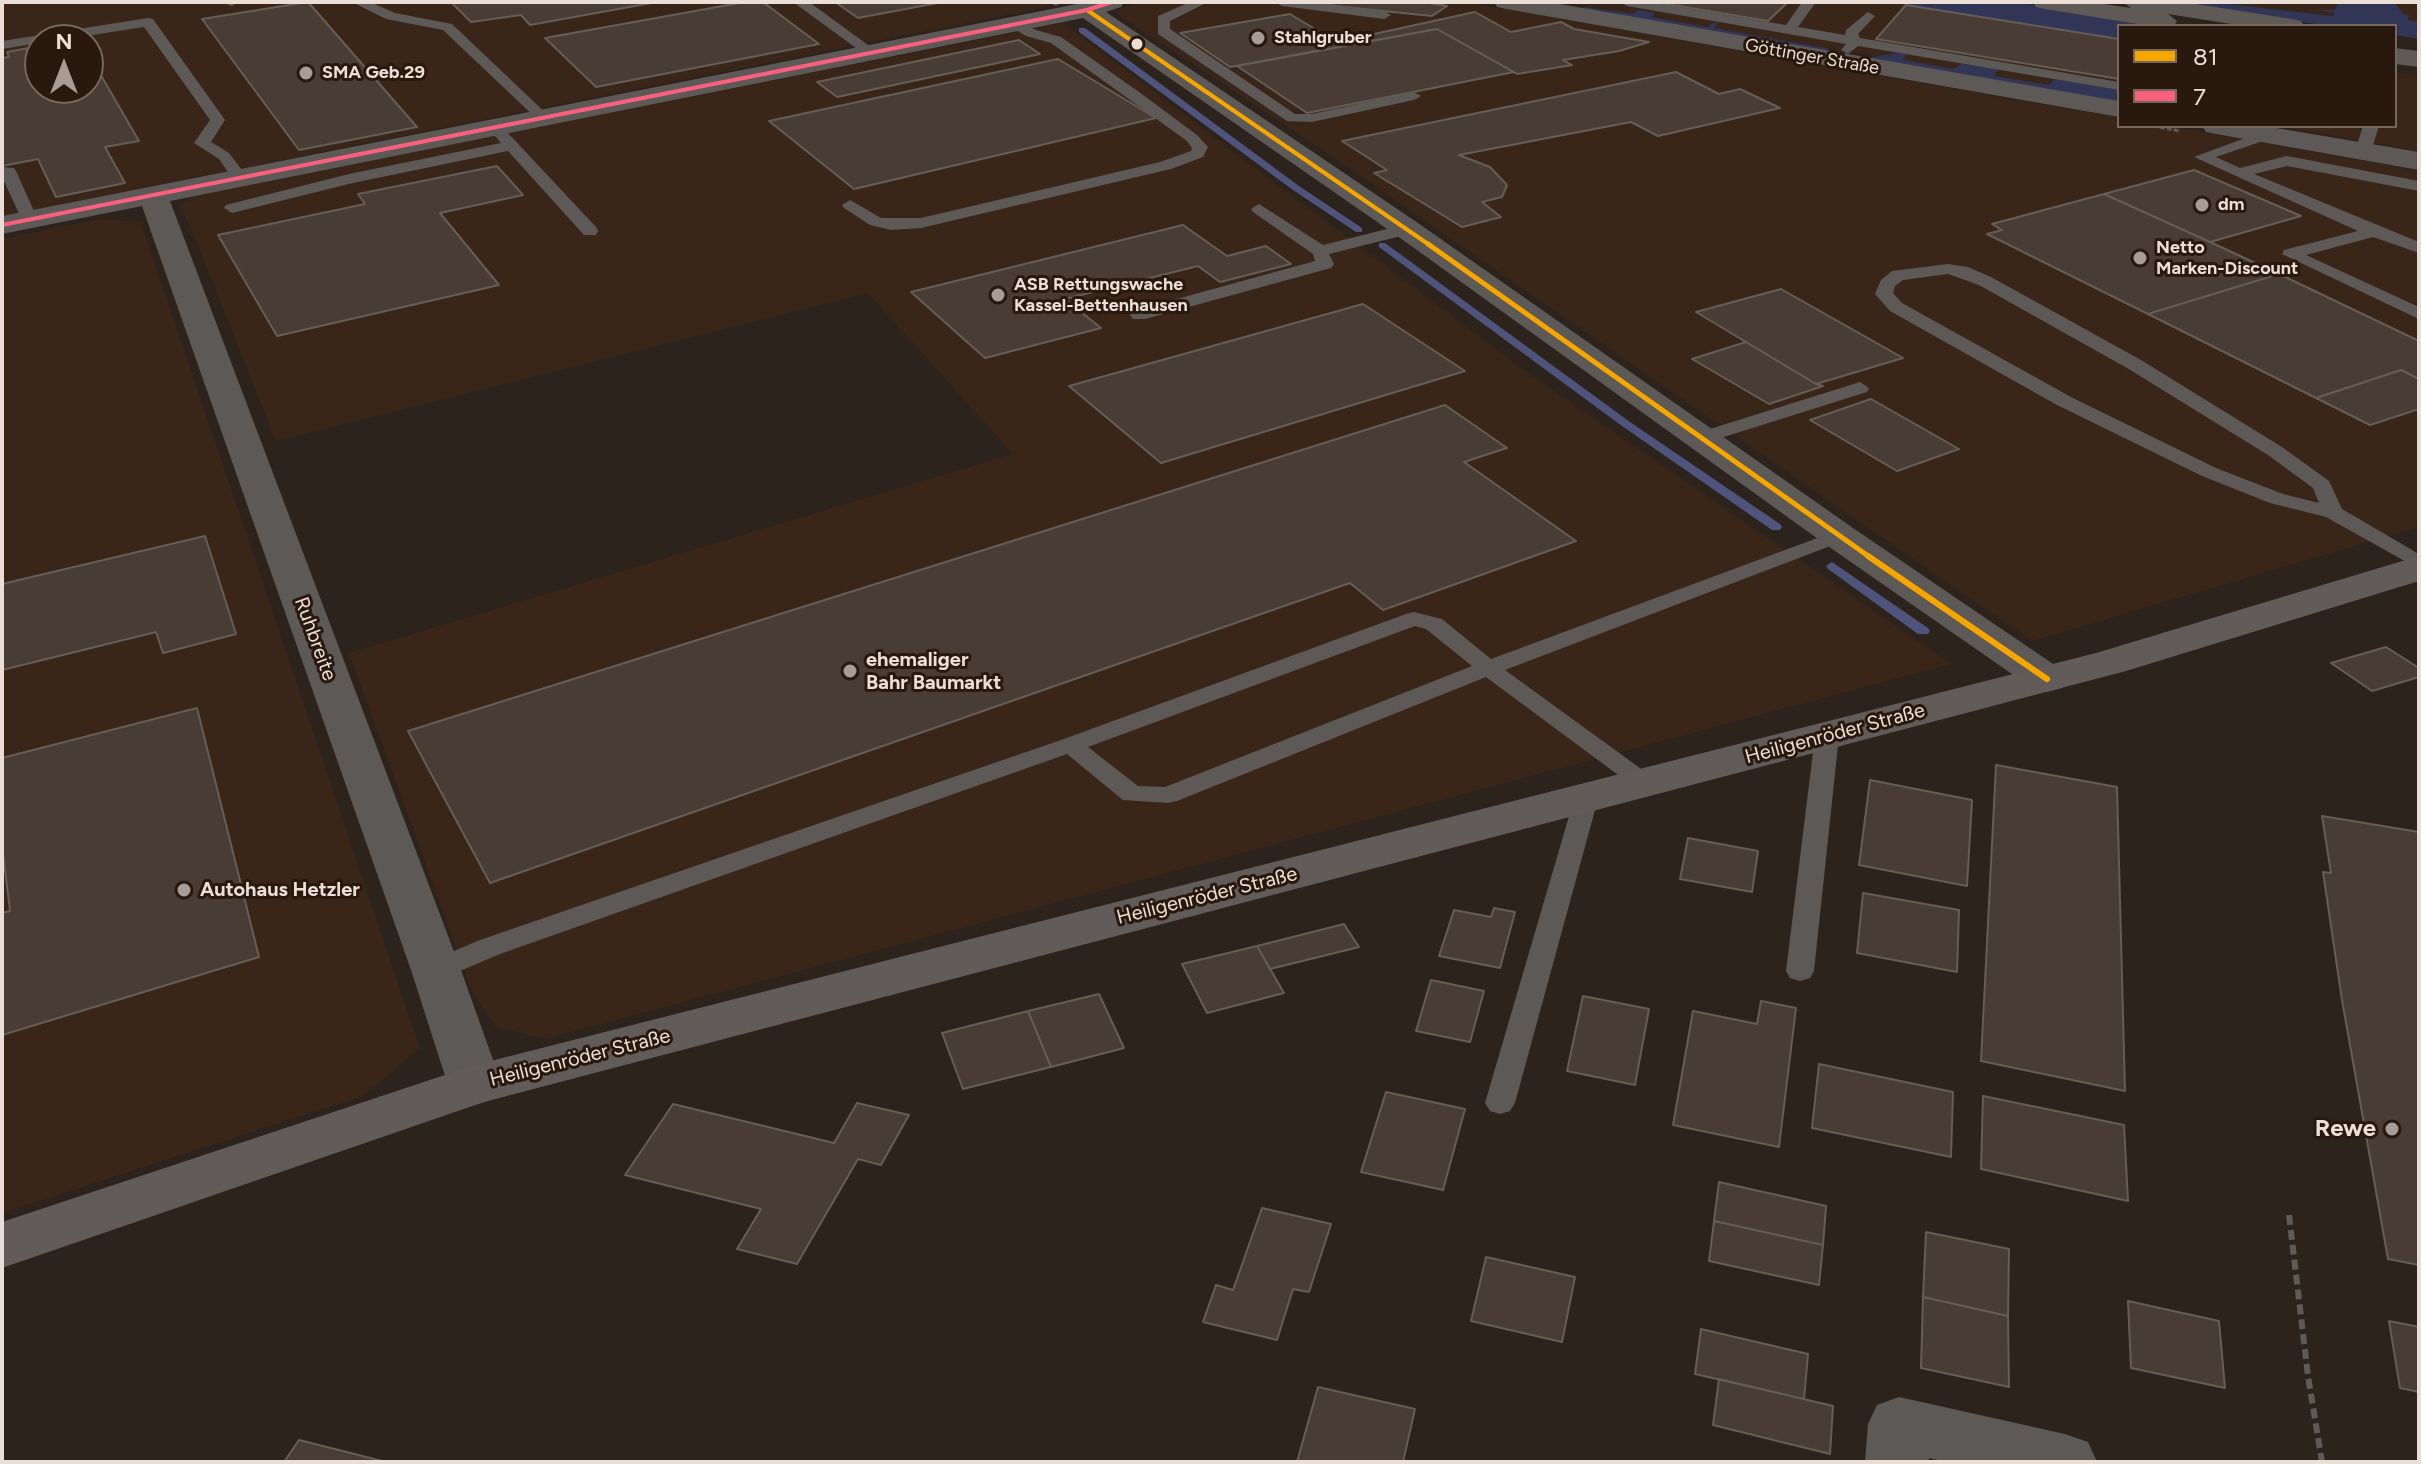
<!DOCTYPE html>
<html>
<head>
<meta charset="utf-8">
<style>
	body { margin:0 }
	#map { position:relative; width:2421px; height:1464px; overflow:hidden; background:#2c231d; font-family:Figtree,sans-serif }
	canvas { display:block }
	.frame { position:absolute; inset:0; border:4px solid #eaded7; pointer-events:none }
	.legend { position:absolute; left:2117px; top:24px; width:280px; height:104px; box-sizing:border-box; background:#28180e; border:2px solid #76675e; margin:0; padding:10px 14px; list-style:none; font-size:24px; color:#eaded7 }
	.legend li { display:flex; align-items:center; gap:16px; height:40px }
	.legend b { width:40px; border:2px solid #76675e }
	.north { position:absolute; left:24px; top:24px; width:80px; height:80px; box-sizing:border-box; background:#28180e; border:2px solid #76675e; border-radius:50%; rotate:0deg; font-size:22px; font-weight:700; line-height:32px; text-align:center; color:#eaded7 }
	.north::after { content:''; display:block; margin:auto; width:28px; height:36px; background:#a89d96; clip-path:polygon(50% 0,100% 100%,50% 72%,0 100%) }
</style>
</head>
<body>
<div id="map">
<canvas width="2421" height="1464"></canvas>
<div class="frame"></div>
<ul class="legend">
<li><b style="height:10px;background:#f7a600"></b>81</li>
<li><b style="height:10px;background:#f8607d"></b>7</li>
</ul>
<div class="north">N</div>
</div>
<script>
const c = document.querySelector('canvas').getContext('2d');
c.lineJoin = 'round';
function fill(path, color) { c.fillStyle = color; c.fill(path, 'evenodd'); }
const shape = rows => new Path2D(rows.map(r => 'M' + r).join(''));
function stroke(path, color, width, dash) { c.strokeStyle = color; c.lineWidth = width; c.lineCap = dash ? 'butt' : 'round'; c.setLineDash(dash || []); c.stroke(path); }
function label(font, color, halo, rows, align = 'center') {
  c.font = font + ' Figtree,sans-serif'; c.lineWidth = 6; c.setLineDash([]); c.textBaseline = 'middle'; c.strokeStyle = halo; c.fillStyle = color; for (const [text, x, y, turn = 0] of rows) {
    c.save(); c.translate(x, y); c.rotate((+turn || 0) * Math.PI / 180); c.textAlign = isNaN(turn) ? turn : align; if (halo) c.strokeText(text, 0, 0); c.fillText(text, 0, 0); c.restore();
  }
}
fill(shape([
	[2,2,1072,2,2,216],
	[40,40,88,40,88,88,40,88],
	[1138,2,1464,2,2119,118,2119,126,2167,126,2419,171,2419,527,2032,641,1311,142,1118,15,1118,10],
	[1561,2,1966,2,2119,27,2119,98],
	[2212,2,2419,2,2419,28,2312,13],
	[1063,23,1522,369,1951,664,545,1039,496,1027,473,994,349,653,1013,454,868,293,276,441,191,228,179,207,193,196],
	[2395,72,2419,76,2419,151,2278,126,2395,126],
	[99,219,141,222,420,1048,363,1096,2,1213,2,239]
]), '#3a2618');
fill(shape([
	[1888,2,2014,2,2167,26,2119,26,2119,39],
	[2168,2,2212,2,2333,16,2334,13,2315,9,2335,10,2338,2,2394,2,2403,14,2409,15,2408,20,2419,22,2419,39,2395,35,2395,26,2328,26],
	[1586,7,1633,14,1638,10,1655,13,1652,17,1707,27,1713,23,1718,23,1714,28,1831,49,1824,51,1580,8],
	[1898,53,1907,54,1903,60,1953,69,1962,64,1998,69,1994,76,2049,85,2054,79,2119,90,2116,96,2119,97,2119,102,1868,58]
]), '#313556');
fill(shape([
	[1054,2,1062,2,1056,6,1052,4,1054,2],
	[1079,28,1085,28,1299,186,1362,228,1362,232,1356,232,1293,190,1079,32,1079,28],
	[1379,243,1385,243,1630,422,1780,524,1782,527,1780,530,1772,530,1622,426,1379,247,1379,243],
	[1832,562,1928,628,1930,631,1928,634,1918,634,1828,569,1826,566,1832,562]
]), '#4e547c');
const building = shape([
	[308,2,417,127,299,150,202,19,308,2],
	[451,2,657,2,530,25,521,15,471,22,451,2],
	[745,2,763,2,819,44,596,87,545,38,745,2],
	[835,2,943,2,858,18,835,2],
	[1307,2,1423,2,1447,6,1432,16,1305,3,1307,2],
	[1655,2,1788,2,1768,21,1655,2],
	[1906,5,2119,39,2119,79,1876,39,1906,5],
	[1475,12,1511,32,1561,22,1574,29,1649,42,1619,51,1563,60,1572,65,1517,74,1437,29,1343,46,1337,42,1475,12],
	[1290,14,1343,46,1230,67,1180,33,1290,14],
	[1437,29,1514,72,1307,113,1237,66,1437,29],
	[1019,40,1040,54,837,97,817,82,1019,40],
	[40,46,40,88,88,88,88,53,139,141,105,147,125,183,56,197,38,159,2,166,2,58,9,57,7,52,40,46],
	[1058,59,1156,118,854,189,769,121,1058,59],
	[1676,72,1719,94,1740,89,1780,108,1658,136,1631,122,1459,155,1490,167,1507,185,1502,197,1482,202,1501,217,1462,227,1374,173,1387,170,1342,141,1676,72],
	[497,166,523,195,440,213,499,285,277,336,218,235,365,204,358,194,497,166],
	[2194,170,2301,216,2210,242,2104,194,2194,170],
	[2104,194,2210,242,2279,274,2148,314,1987,234,2002,230,1992,224,2104,194],
	[1183,225,1227,256,1266,246,1291,264,1220,282,1198,266,1065,299,1101,328,985,358,911,292,1183,225],
	[2279,274,2419,341,2419,379,2401,370,2316,398,2148,314,2279,274],
	[1781,289,1903,358,1816,384,1696,312,1781,289],
	[1363,304,1465,371,1161,463,1069,386,1363,304],
	[1746,342,1816,384,1823,386,1769,404,1692,359,1746,342],
	[2401,370,2419,379,2419,409,2370,425,2316,398,2401,370],
	[1871,399,1959,449,1897,471,1810,420,1871,399],
	[1445,405,1507,448,1464,462,1576,541,1383,610,1350,583,490,883,408,731,1445,405],
	[205,536,236,634,163,653,156,632,2,670,2,584,205,536],
	[2386,647,2419,668,2419,677,2372,691,2331,663,2386,647],
	[197,708,259,957,2,1035,2,913,10,911,2,845,2,758,197,708],
	[1996,765,2117,787,2125,1091,1981,1061,1996,765],
	[1870,780,1972,800,1967,886,1859,865,1870,780],
	[2322,816,2419,832,2419,1265,2388,1259,2342,1000,2323,872,2331,873,2322,816],
	[1688,838,1758,851,1752,892,1680,879,1688,838],
	[1863,893,1959,910,1957,972,1857,953,1863,893],
	[1494,908,1515,912,1500,968,1439,956,1454,910,1491,917,1494,908],
	[1344,924,1359,947,1270,969,1257,946,1344,924],
	[1257,946,1284,993,1207,1013,1182,964,1257,946],
	[1431,980,1484,991,1470,1042,1416,1031,1431,980],
	[1099,994,1124,1048,1051,1067,1028,1011,1099,994],
	[1583,996,1649,1009,1635,1085,1567,1071,1583,996],
	[1761,1001,1796,1008,1779,1147,1673,1125,1693,1011,1757,1024,1761,1001],
	[1028,1011,1051,1067,963,1089,942,1033,1028,1011],
	[1819,1064,1953,1092,1951,1157,1812,1128,1819,1064],
	[1386,1092,1465,1109,1443,1190,1361,1172,1386,1092],
	[1983,1096,2124,1125,2128,1201,1981,1169,1983,1096],
	[857,1103,909,1115,881,1165,858,1159,797,1264,737,1249,761,1209,625,1175,673,1104,834,1143,857,1103],
	[1719,1182,1826,1206,1823,1245,1714,1221,1719,1182],
	[1262,1208,1331,1224,1309,1292,1293,1289,1277,1340,1203,1322,1216,1285,1233,1290,1262,1208],
	[1714,1221,1823,1245,1819,1285,1709,1261,1714,1221],
	[1926,1232,2009,1249,2008,1316,1923,1297,1926,1232],
	[1486,1257,1575,1277,1562,1342,1471,1321,1486,1257],
	[1923,1297,2008,1316,2009,1387,1921,1368,1923,1297],
	[2128,1301,2219,1321,2225,1388,2131,1368,2128,1301],
	[2389,1321,2419,1327,2419,1392,2400,1388,2389,1321],
	[1701,1329,1808,1354,1804,1399,1695,1374,1701,1329],
	[1719,1379,1833,1406,1830,1454,1713,1425,1719,1379],
	[1318,1387,1415,1409,1403,1462,1297,1462,1318,1387],
	[299,1440,386,1462,284,1462,299,1440]
]);
fill(building, '#483c34');
stroke(building, '#655d57', 2);
stroke(shape([
	[2153,126,2180,131]
]), '#5f5a58', 3, [5, 2]);
stroke(shape([
	[2289,1215,2308,1376,2322,1462]
]), '#5f5a58', 6, [10, 5]);
fill(shape([
	[220,2,239,2,232,6,220,2],
	[352,2,370,2,395,13,452,24,551,118,549,121,539,121,443,30,386,19,352,2],
	[793,2,809,2,879,53,867,56,793,2],
	[1190,2,1208,2,1170,21,1170,29,1295,114,1312,114,1414,92,1421,96,1414,100,1312,122,1287,121,1158,34,1158,16,1190,2],
	[1275,2,1313,2,1384,11,1391,15,1384,19,1282,6,1275,2],
	[1620,2,1650,2,1786,25,1802,2,1816,2,1798,27,1845,35,1846,30,1868,12,1875,16,1858,34,1860,38,2119,82,2119,90,1858,46,1848,54,1841,50,1846,44,1627,6,1620,2],
	[148,18,153,19,225,120,211,142,229,153,248,178,246,181,234,181,219,159,194,143,210,120,144,27,60,40,40,40,40,43,2,49,2,41,148,18],
	[1016,20,1036,30,1061,37,1139,92,1197,135,1208,147,1203,157,1171,169,921,228,891,230,870,225,844,208,842,205,850,200,881,218,921,218,1160,162,1191,151,1192,148,1187,141,1051,43,1026,36,1011,27,1009,24,1016,20],
	[2363,126,2379,126,2371,151,2363,156,2355,151,2363,126],
	[502,130,507,132,596,227,598,231,596,235,584,235,508,151,353,183,232,213,224,208,226,205,349,174,501,143,494,135,502,130],
	[2267,130,2275,135,2272,138,2216,157,2240,168,2287,156,2419,181,2419,191,2287,166,2254,174,2419,242,2419,253,2373,237,2306,255,2419,307,2419,319,2282,254,2284,250,2358,231,2194,157,2267,130],
	[2,167,14,168,16,171,38,220,36,223,24,223,22,220,2,177,2,167],
	[1259,204,1323,245,1407,224,1415,229,1413,233,1329,254,1334,264,1331,268,1145,319,1133,319,1130,315,1133,311,1315,261,1313,254,1253,212,1251,209,1259,204],
	[1948,264,1968,267,1991,277,2141,360,2282,447,2329,481,2342,509,2419,554,2419,569,2326,517,2270,503,2202,476,2057,405,1890,311,1875,294,1881,280,1892,271,1948,264],
	[1948,274,1979,285,2127,368,2268,455,2313,488,2319,503,2283,494,2216,468,2071,397,1902,303,1893,293,1895,286,1903,280,1948,274],
	[1860,382,1869,388,1867,392,1708,442,1694,442,1691,438,1694,434,1860,382],
	[1839,530,1846,532,1850,536,1846,540,1505,670,1655,779,1658,784,1655,789,1637,789,1486,677,1177,801,1168,803,1123,800,1067,754,500,954,446,977,436,979,426,977,422,970,426,963,480,940,1061,740,1406,614,1414,612,1442,619,1491,659,1839,530],
	[1415,626,1426,629,1472,666,1165,787,1138,786,1088,747,1415,626],
	[1827,729,1836,731,1839,736,1814,971,1810,978,1800,981,1790,978,1786,971,1815,736,1818,731,1827,729],
	[1586,791,1595,793,1598,799,1515,1103,1510,1111,1500,1114,1490,1111,1485,1103,1574,799,1577,793,1586,791]
]), '#5d5957');
fill(shape([
	[1087,2,1124,2,1121,7,1106,12,1418,223,1853,528,2062,670,2068,679,2062,688,2047,692,2032,688,1825,544,1396,235,1083,18,170,201,461,970,502,1085,494,1099,475,1105,456,1099,448,1085,411,970,142,206,2,234,2,216,1087,2],
	[1494,2,1548,2,2119,101,2119,117,1506,9,1497,7,1494,2],
	[2202,126,2264,126,2419,152,2419,170,2216,134,2206,132,2202,126],
	[1899,1397,2065,1434,2088,1442,2097,1462,1946,1462,1929,1458,1929,1462,1865,1462,1868,1424,1877,1405,1899,1397]
]), '#5d5957');
fill(shape([
	[2419,556,2419,581,2126,671,484,1102,2,1268,2,1222,475,1065,2096,653,2419,556]
]), '#615c59');
fill(shape([
	[2033,2,2091,2,2131,8,2123,2,2183,2,2292,19,2301,21,2304,26,2244,26,2168,14,2177,21,2174,26,2150,26,2045,9,2036,7,2033,2],
	[2395,48,2419,51,2419,67,2395,64,2395,48]
]), '#605a56');
stroke(shape([
	[1087,10,1431,246]
]), '#f7a600', 4);
stroke(shape([
	[1428,244,1871,558]
]), '#f7a600', 5);
stroke(shape([
	[1868,556,2047,679]
]), '#f7a600', 6);
stroke(shape([
	[2,225,1087,10,1112,2]
]), '#f8607d', 4);
for (const [x, y, r, color] of [
	[1258,38,8,"#a89d96"],
	[1137,44,7,"#eaded7"],
	[306,73,8,"#a89d96"],
	[2202,205,8,"#a89d96"],
	[2140,258,8,"#a89d96"],
	[998,295,8,"#a89d96"],
	[850,671,8,"#a89d96"],
	[184,890,8,"#a89d96"],
	[2392,1129,8,"#a89d96"]
]) { const dot = new Path2D(); dot.arc(x, y, r, 0, 2 * Math.PI); c.fillStyle = color; c.fill(dot); stroke(dot, '#28180e', 3); }
label('bold 18px', '#eaded7', '#28180e', [
	["Stahlgruber",1274,38],
	["SMA Geb.29",322,73],
	["dm",2218,205],
	["Netto",2156,248],
	["Marken-Discount",2156,269],
	["ASB Rettungswache",1014,285],
	["Kassel-Bettenhausen",1014,306]
], 'left');
label('18px', '#eaded7', '#28180e', [
	["Göttinger Straße",1812,57,10]
]);
label('20px', '#eaded7', '#28180e', [
	["Ruhbreite",315,639,70],
	["Heiligenröder Straße",1835,734,-15],
	["Heiligenröder Straße",1207,896,-14],
	["Heiligenröder Straße",580,1058,-14]
]);
label('bold 20px', '#eaded7', '#28180e', [
	["ehemaliger",866,660],
	["Bahr Baumarkt",866,683],
	["Autohaus Hetzler",200,890]
], 'left');
label('bold 24px', '#eaded7', '#28180e', [
	["Rewe",2376,1129]
], 'right');
</script>
</body>
</html>
